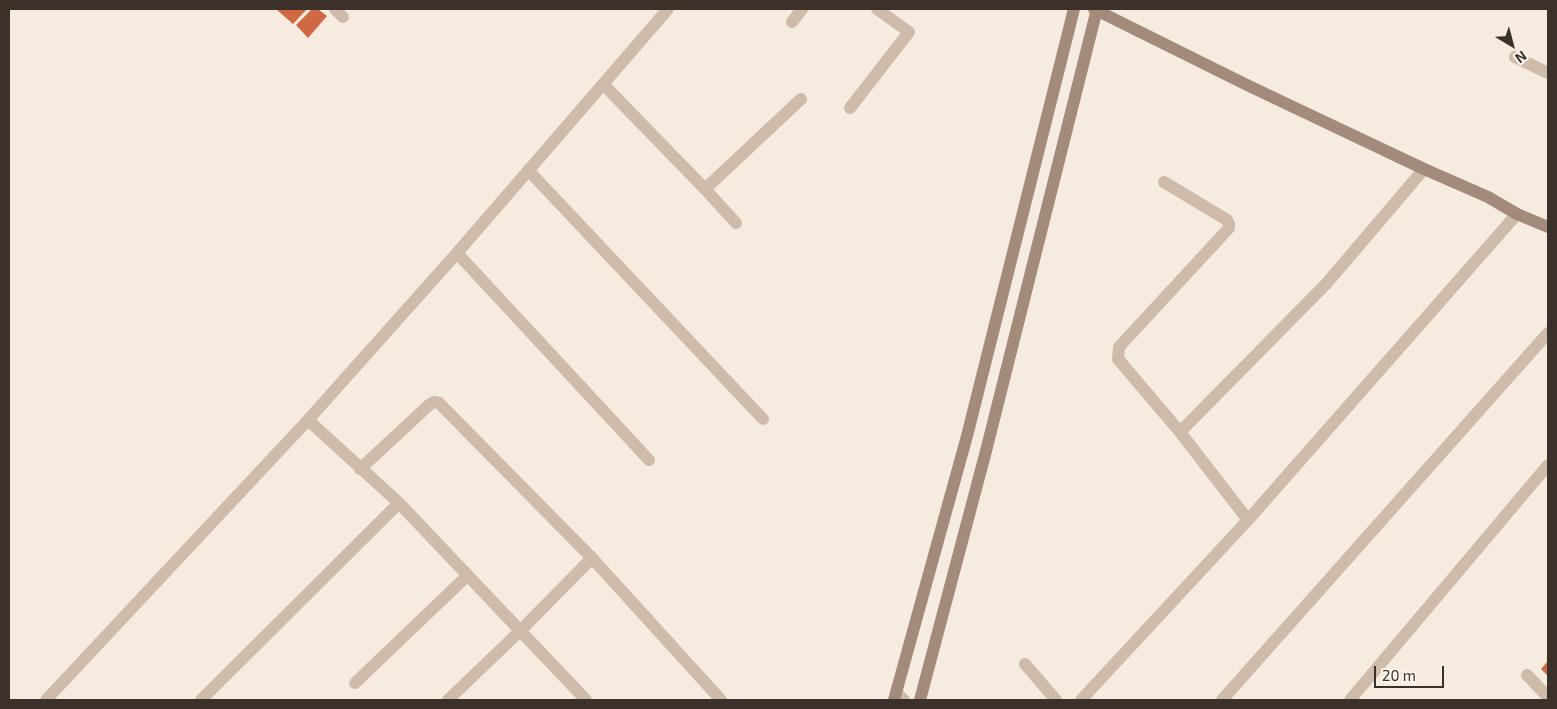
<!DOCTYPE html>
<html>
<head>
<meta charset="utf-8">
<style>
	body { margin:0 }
	#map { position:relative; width:1557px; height:709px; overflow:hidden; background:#f5ebdf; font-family:"Exo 2",sans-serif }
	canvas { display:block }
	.frame { position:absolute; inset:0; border:10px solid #3c302a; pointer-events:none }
	.north { position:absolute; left:1487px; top:20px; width:50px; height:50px; -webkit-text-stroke:4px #fcf5ed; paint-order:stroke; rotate:143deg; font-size:14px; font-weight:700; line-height:20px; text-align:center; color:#3c302a }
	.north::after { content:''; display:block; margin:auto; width:18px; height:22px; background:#3c302a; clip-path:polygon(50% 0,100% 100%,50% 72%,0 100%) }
	.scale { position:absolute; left:1374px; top:666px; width:70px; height:22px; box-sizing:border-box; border:2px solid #3c302a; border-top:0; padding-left:6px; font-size:15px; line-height:18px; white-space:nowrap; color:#3c302a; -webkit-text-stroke:4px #fcf5ed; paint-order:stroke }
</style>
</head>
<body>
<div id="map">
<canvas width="1557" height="709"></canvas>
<div class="frame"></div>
<div class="north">N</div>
<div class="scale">20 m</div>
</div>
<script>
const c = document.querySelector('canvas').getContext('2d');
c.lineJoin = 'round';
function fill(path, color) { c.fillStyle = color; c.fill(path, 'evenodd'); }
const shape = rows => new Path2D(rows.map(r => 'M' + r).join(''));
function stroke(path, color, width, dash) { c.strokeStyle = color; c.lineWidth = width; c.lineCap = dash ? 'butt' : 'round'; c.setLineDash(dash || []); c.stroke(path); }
fill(shape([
	[276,9,307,9,293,24],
	[312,9,318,9,327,16,308,38,296,25],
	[1548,661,1548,676,1541,669]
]), '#cf6843');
stroke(shape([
	[335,9,343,17],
	[792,22,802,9],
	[1515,57,1548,73],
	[603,84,705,189,801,99],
	[850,108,909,32,877,9],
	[528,170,763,419],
	[1164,182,1227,220,1229,224,1229,228,1119,347,1118,359,1180,432],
	[705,189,736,223],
	[457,253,649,460],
	[308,420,399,503,586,700],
	[360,469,429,405,434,402,439,403,592,558,721,700],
	[1248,520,1180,432,1326,284,1424,169],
	[1025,664,1056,700],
	[1527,675,1548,697],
	[355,683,467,576],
	[896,692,904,700],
	[46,700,308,420,457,253,668,9],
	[201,700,399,503],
	[448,700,520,631,592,558],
	[1081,700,1248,520,1517,214],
	[1222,700,1548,333],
	[1350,700,1548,465]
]), '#cfbbaa', 12);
stroke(shape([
	[1094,9,1249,86,1424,169,1488,197,1517,214,1548,227],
	[894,700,967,436,1074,9],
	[920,700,986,451,1097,9]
]), '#a38a7a', 12);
</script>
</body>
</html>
